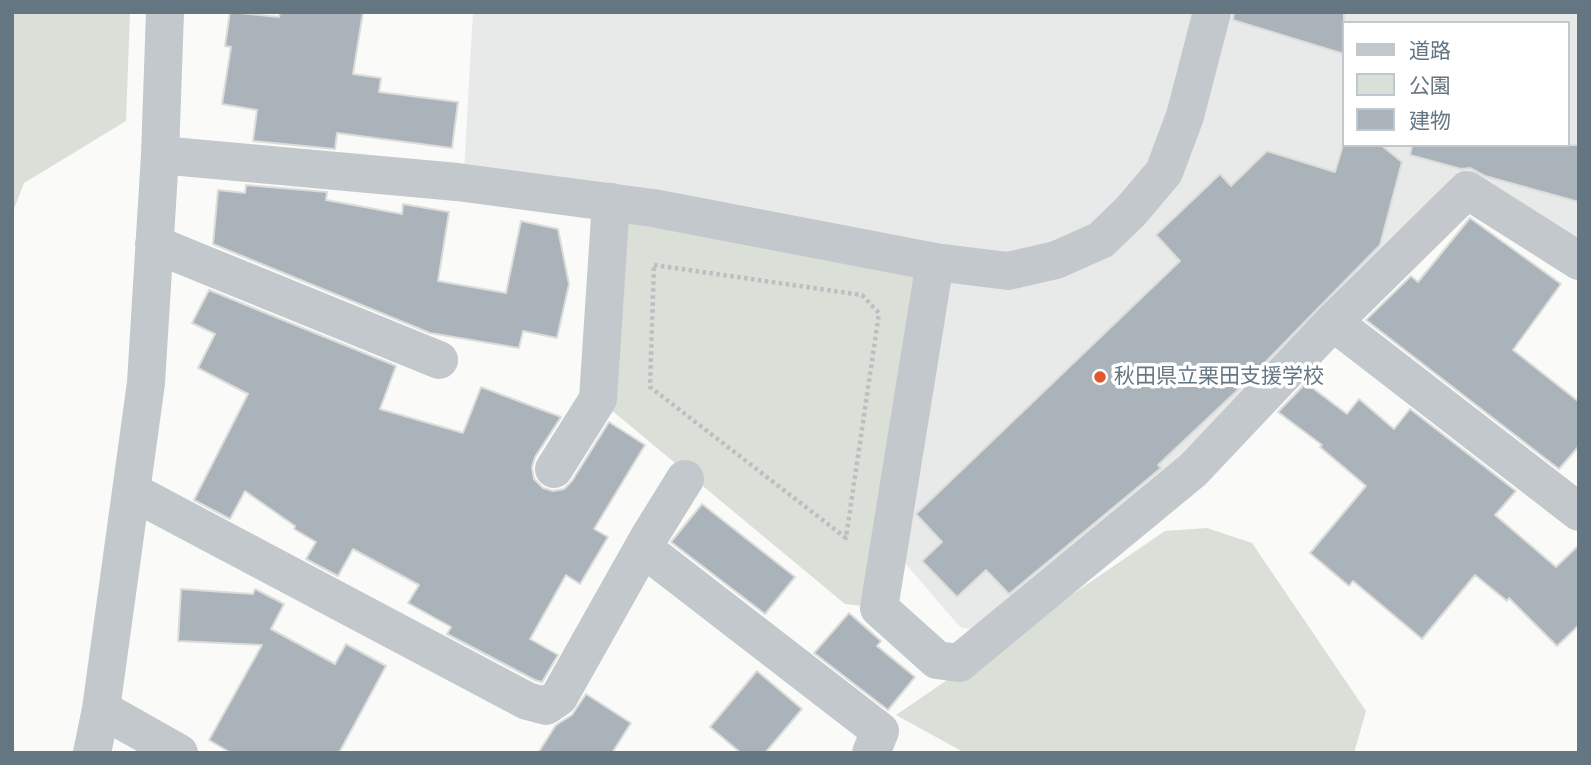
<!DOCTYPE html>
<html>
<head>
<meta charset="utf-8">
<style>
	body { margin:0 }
	#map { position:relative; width:1591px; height:765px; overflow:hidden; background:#fafaf8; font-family:"DM Sans","Noto Sans JP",sans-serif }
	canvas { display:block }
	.frame { position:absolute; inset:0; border:14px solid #657683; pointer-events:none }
	.legend { position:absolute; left:1342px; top:21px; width:228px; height:126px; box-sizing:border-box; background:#fff; border:2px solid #c1c8cd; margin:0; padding:9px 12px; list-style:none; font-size:21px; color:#657683 }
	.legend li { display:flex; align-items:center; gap:14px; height:35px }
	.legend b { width:35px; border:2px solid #c1c8cd }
</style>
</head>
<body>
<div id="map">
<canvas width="1591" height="765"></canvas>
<div class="frame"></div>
<ul class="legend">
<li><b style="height:9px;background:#c3c8cc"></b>道路</li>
<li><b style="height:19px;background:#dadfd7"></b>公園</li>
<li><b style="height:19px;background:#aab3b9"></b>建物</li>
</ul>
</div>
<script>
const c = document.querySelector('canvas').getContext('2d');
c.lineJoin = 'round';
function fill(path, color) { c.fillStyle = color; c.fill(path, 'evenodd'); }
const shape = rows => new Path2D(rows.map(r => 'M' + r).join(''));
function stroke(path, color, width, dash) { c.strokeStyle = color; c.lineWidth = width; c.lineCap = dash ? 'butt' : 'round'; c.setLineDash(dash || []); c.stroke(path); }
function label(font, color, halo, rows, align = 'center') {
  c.font = font + ' "DM Sans","Noto Sans JP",sans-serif'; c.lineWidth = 7; c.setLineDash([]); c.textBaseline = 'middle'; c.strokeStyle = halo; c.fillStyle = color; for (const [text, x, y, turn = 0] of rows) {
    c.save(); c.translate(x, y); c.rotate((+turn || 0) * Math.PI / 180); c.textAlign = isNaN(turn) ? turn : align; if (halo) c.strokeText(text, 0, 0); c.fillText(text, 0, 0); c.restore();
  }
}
fill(shape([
	[473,12,1579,12,1579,242,1490,188,1184,469,983,633,960,627,898,555,945,285,926,241,619,187,464,171],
	[1344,23,1568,23,1568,145,1344,145]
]), '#e8e9e9');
fill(shape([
	[12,12,130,12,126,121,24,183,12,214],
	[611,202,935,262,879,608,845,604,598,399],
	[1207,528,1252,543,1366,711,1354,753,965,753,896,715,1165,531]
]), '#dadfd7');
const building = shape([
	[230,12,279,17,280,12,363,12,353,74,381,78,379,92,458,102,452,148,337,133,335,149,253,141,257,110,222,104,231,47,225,46,230,12],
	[1234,12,1344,12,1344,54,1233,20,1234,12],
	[1343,145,1381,145,1402,162,1380,245,1243,385,1158,465,1161,468,1009,594,986,570,957,597,922,561,942,542,916,514,1180,261,1156,235,1220,174,1231,186,1267,151,1335,172,1343,145],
	[1412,145,1579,145,1579,202,1485,176,1470,168,1461,169,1410,155,1412,145],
	[246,185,327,192,326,200,402,214,403,204,449,212,438,281,506,293,521,221,558,229,569,284,557,338,523,331,519,348,430,333,213,244,218,190,245,193,246,185],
	[1470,218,1561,284,1513,350,1579,402,1579,446,1559,469,1366,320,1411,276,1418,282,1470,218],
	[209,290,396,366,380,409,463,433,481,387,561,417,535,457,532,467,534,479,543,488,553,491,564,489,572,481,609,422,645,445,594,529,608,537,580,584,566,575,530,639,558,655,542,682,535,680,447,634,451,627,408,603,419,585,353,549,338,576,306,559,316,542,294,529,295,526,245,491,230,519,194,500,248,394,198,368,215,334,192,323,209,290],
	[1306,383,1347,414,1359,399,1394,429,1410,409,1516,491,1495,515,1556,567,1579,545,1579,625,1557,646,1509,598,1507,601,1475,575,1422,639,1353,581,1349,586,1310,553,1366,486,1320,447,1322,445,1278,412,1306,383],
	[702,504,795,577,765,614,671,542,702,504],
	[181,589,253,594,255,589,284,604,271,629,335,664,346,644,386,666,339,753,231,753,209,740,262,645,178,641,181,589],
	[849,613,881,641,877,646,915,677,888,710,814,653,849,613],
	[757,671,802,709,765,753,741,753,710,727,757,671],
	[586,694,631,723,612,753,538,753,556,725,572,715,586,694]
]);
fill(building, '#aab3b9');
stroke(building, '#dcdcda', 2);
stroke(shape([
	[654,265,862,295,879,313,846,538,650,387,654,265]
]), '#bbbfc2', 4.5, [3.5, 3.5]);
stroke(shape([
	[160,155,457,182,653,208,935,262,1008,271,1056,260,1101,240,1131,211,1164,172,1185,116,1212,12],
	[154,244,439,360],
	[935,262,879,608,937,660,959,663,1193,470,1333,322,1467,190,1579,261],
	[1333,322,1579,512],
	[554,469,598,399,611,202],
	[133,492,527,701,546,706,559,697,649,537,685,479],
	[643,548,880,731,871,753],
	[101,709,179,753],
	[92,753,101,709,146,383,160,155,165,12]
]), '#c3c8cc', 38);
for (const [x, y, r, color] of [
	[1100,377,7,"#e4572e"]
]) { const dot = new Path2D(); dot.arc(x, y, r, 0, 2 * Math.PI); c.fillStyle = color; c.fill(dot); stroke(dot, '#fff', 2.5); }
label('21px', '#657683', '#fff', [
	["秋田県立栗田支援学校",1114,377]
], 'left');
</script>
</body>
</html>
